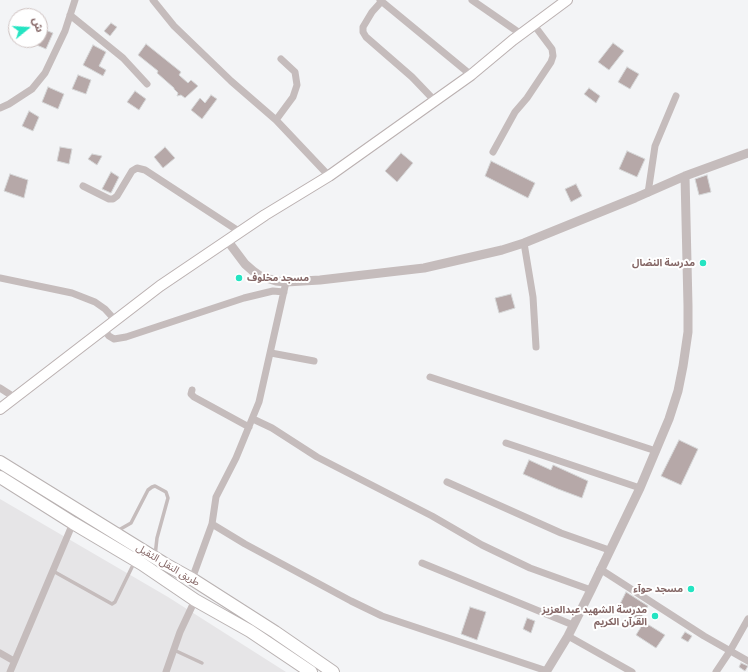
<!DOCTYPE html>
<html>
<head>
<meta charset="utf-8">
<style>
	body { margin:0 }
	#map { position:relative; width:748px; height:672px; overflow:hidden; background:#f3f4f6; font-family:Lato,"Noto Sans Arabic",sans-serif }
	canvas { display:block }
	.north { position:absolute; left:8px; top:8px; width:40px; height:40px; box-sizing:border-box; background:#fff; border:1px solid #cec2c1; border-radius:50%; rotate:72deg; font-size:11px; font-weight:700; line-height:16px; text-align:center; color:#846665 }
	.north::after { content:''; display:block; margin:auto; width:14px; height:18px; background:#24e4c2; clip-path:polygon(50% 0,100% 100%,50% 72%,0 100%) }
</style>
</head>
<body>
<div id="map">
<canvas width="748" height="672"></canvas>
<div class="north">ش</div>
</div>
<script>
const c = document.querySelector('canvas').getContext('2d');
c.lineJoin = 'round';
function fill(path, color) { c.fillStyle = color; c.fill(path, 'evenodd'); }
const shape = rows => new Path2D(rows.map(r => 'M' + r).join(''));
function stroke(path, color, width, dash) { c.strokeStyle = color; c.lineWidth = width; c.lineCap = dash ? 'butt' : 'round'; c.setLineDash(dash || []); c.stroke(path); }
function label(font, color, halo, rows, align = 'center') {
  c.font = font + ' Lato,"Noto Sans Arabic",sans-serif'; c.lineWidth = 4; c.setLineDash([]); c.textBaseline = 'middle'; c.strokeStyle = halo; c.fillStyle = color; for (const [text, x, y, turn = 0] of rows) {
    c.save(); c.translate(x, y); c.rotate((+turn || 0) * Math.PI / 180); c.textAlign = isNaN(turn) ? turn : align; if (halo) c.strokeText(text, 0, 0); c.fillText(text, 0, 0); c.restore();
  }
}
fill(shape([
	[0,499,168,597,286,672,0,672]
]), '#e6e5e7');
const building = shape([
	[111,23,117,27,110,36,104,31,111,23],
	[40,28,53,33,46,49,25,40,40,40,40,28],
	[613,43,624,51,609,70,598,62,613,43],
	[146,44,181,72,179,75,188,83,191,80,198,86,185,98,181,95,177,96,178,93,174,89,174,88,157,73,158,71,138,55,146,44],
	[93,45,106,52,99,66,106,70,103,76,83,65,93,45],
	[627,67,639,74,630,89,618,82,627,67],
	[78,75,91,80,86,94,72,89,78,75],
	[48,87,64,94,58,109,42,102,48,87],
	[589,88,600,96,596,103,584,94,589,88],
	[135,91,146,99,139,110,127,102,135,91],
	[211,95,217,99,202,119,191,110,200,98,205,103,211,95],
	[29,111,39,117,33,131,22,126,29,111],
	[60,147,72,149,69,164,57,161,60,147],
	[165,147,175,158,163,168,154,157,165,147],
	[627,151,645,159,637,177,619,169,627,151],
	[401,153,413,163,397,182,385,171,401,153],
	[92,154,102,156,97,165,88,159,92,154],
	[491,161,535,183,528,198,485,176,491,161],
	[111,172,119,177,111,193,102,189,111,172],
	[10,174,28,180,24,198,4,191,10,174],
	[707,175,711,192,699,195,695,179,707,175],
	[576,184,582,196,571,202,565,189,576,184],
	[511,294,515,308,499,313,495,298,511,294],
	[679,440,698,449,681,485,661,476,679,440],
	[529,460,551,470,553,465,588,481,582,498,558,489,523,474,529,460],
	[626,592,648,606,640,620,618,608,626,592],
	[470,607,486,612,477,640,461,634,470,607],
	[527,618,535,621,531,633,523,629,527,618],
	[644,622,665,635,656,648,636,635,644,622],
	[685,632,692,636,688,642,681,638,685,632],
	[741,663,748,666,745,671,739,667,741,663]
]);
fill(building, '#b6a8a8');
stroke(building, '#d5d6d7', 1);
const secondary = shape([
	[0,409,160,286,265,215,329,176,471,75,513,40,567,0]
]);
const trunk = shape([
	[0,462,165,564,192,579,275,632,333,672],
	[0,477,73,523,142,564,195,600,250,631,311,672]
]);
stroke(secondary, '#bbb1b1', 12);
stroke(trunk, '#b9b2b2', 14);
stroke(shape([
	[117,531,131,523,148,490,152,487,155,486,166,492,168,498,157,538,155,556],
	[53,571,112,604,115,602,134,563],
	[174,650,202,663]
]), '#c5bcbc', 3.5);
stroke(shape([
	[153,0,174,26,231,81,276,120,329,176],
	[380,0,471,75],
	[472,0,521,34],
	[382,1,372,12,363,27,363,32,366,37,412,77,434,100],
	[70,15,123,58,147,84],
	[0,108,9,104,32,89,45,73,65,31,75,0],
	[276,120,293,97,297,85,295,72,281,59],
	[493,152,515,112,527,98,551,62,553,56,552,49,534,25],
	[83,186,109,199,113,199,117,196,132,171,137,168,145,170,240,232],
	[648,193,655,146,676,96],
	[524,243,533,297,536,347],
	[0,278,72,293,95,302,105,309,115,320],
	[104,330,109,336,114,339,126,337,244,298,273,291,284,292],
	[271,353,314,361],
	[430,377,656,451],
	[0,388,14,397],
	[192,390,191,394,194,397,249,427],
	[253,419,272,428,317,457,432,516,482,545,530,568,591,590],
	[506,443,640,488],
	[447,482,561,533,609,550],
	[212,524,245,544,351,601,382,616,547,671],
	[422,563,573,625],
	[600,569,704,636,748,661],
	[192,579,212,524,216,497,236,458,259,402,286,282],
	[568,636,632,672],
	[0,653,14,661],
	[10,672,73,523],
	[166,672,180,632,195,600],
	[716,672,730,651,748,619]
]), '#c5bcbc', 7);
stroke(shape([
	[227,240,245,264,253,271,260,276,276,281,286,282,320,280,424,268,502,250,524,243,635,198,685,176,748,153],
	[546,672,568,636,591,590,640,488,669,419,678,391,683,366,688,332,688,306,685,176]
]), '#c5bcbc', 9);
stroke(secondary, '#fff', 10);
stroke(trunk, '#fff', 12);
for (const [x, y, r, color] of [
	[703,263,4,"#24e4c2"],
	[239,278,4,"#24e4c2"],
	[691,589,4,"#24e4c2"],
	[655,616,4,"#24e4c2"]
]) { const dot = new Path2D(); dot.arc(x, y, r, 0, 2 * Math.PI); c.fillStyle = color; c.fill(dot); stroke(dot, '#fff', 1.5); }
label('bold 10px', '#846665', '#fff', [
	["مدرسة النضال",695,263],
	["مسجد مخلوف",247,278,"left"],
	["مسجد حوآء",683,589],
	["مدرسة الشهيد عبدالعزيز",647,610],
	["القرآن الكريم",647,622]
], 'right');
label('10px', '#846665', '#fff', [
	["طريق النقل الثقيل",168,565,31]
]);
</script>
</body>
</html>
